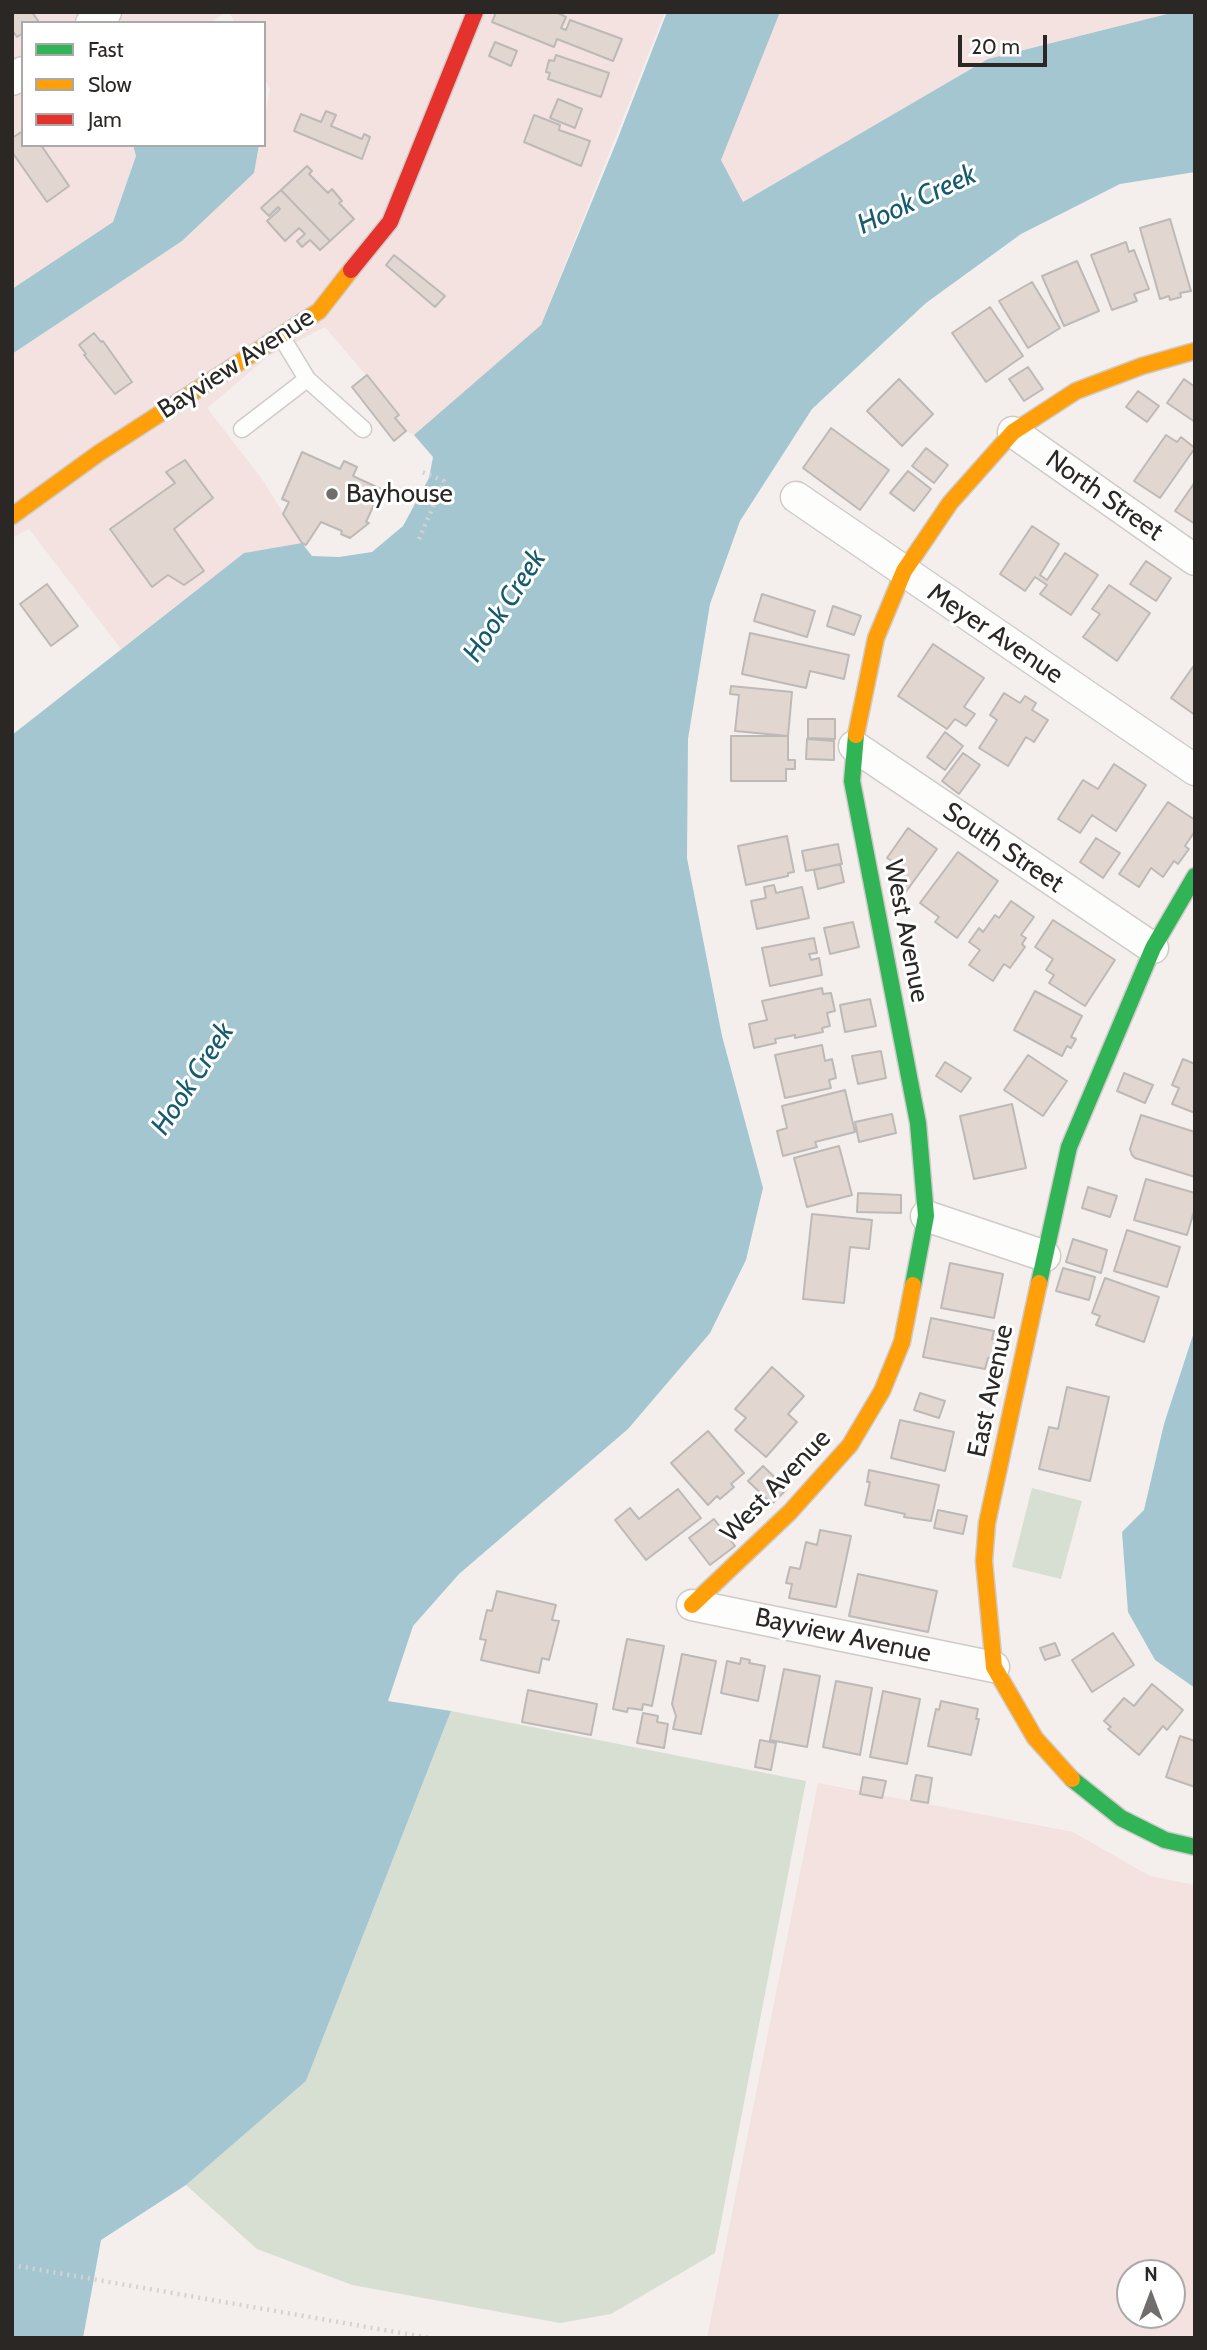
<!DOCTYPE html>
<html>
<head>
<meta charset="utf-8">
<style>
	body { margin:0 }
	#map { position:relative; width:1207px; height:2350px; overflow:hidden; background:#f4efec; font-family:Cabin,sans-serif }
	canvas { display:block }
	.frame { position:absolute; inset:0; border:14px solid #2b2725; pointer-events:none }
	.legend { position:absolute; left:21px; top:21px; width:245px; height:126px; box-sizing:border-box; background:#fff; border:2px solid #aaa9a8; margin:0; padding:9px 12px; list-style:none; font-size:21px; color:#2b2725 }
	.legend li { display:flex; align-items:center; gap:14px; height:35px }
	.legend b { width:35px; border:2px solid #aaa9a8 }
	.north { position:absolute; left:1116px; top:2259px; width:70px; height:70px; box-sizing:border-box; background:#fff; border:2px solid #aaa9a8; border-radius:50%; rotate:0deg; font-size:19px; font-weight:700; line-height:28px; text-align:center; color:#2b2725 }
	.north::after { content:''; display:block; margin:auto; width:24px; height:32px; background:#716d6b; clip-path:polygon(50% 0,100% 100%,50% 72%,0 100%) }
	.scale { position:absolute; left:958px; top:35px; width:89px; height:32px; box-sizing:border-box; border:4px solid #2b2725; border-top:0; padding-left:9px; font-size:21px; line-height:24px; white-space:nowrap; color:#2b2725; -webkit-text-stroke:5px #fff; paint-order:stroke }
</style>
</head>
<body>
<div id="map">
<canvas width="1207" height="2350"></canvas>
<div class="frame"></div>
<ul class="legend">
<li><b style="height:9px;background:#30b455"></b>Fast</li>
<li><b style="height:9px;background:#ff9f0a"></b>Slow</li>
<li><b style="height:9px;background:#e5322d"></b>Jam</li>
</ul>
<div class="north">N</div>
<div class="scale">20 m</div>
</div>
<script>
const c = document.querySelector('canvas').getContext('2d');
c.lineJoin = 'round';
function fill(path, color) { c.fillStyle = color; c.fill(path, 'evenodd'); }
const shape = rows => new Path2D(rows.map(r => 'M' + r).join(''));
function stroke(path, color, width, dash) { c.strokeStyle = color; c.lineWidth = width; c.lineCap = dash ? 'butt' : 'round'; c.setLineDash(dash || []); c.stroke(path); }
function label(font, color, halo, rows, align = 'center') {
  c.font = font + ' Cabin,sans-serif'; c.lineWidth = 6; c.setLineDash([]); c.textBaseline = 'middle'; c.strokeStyle = halo; c.fillStyle = color; for (const [text, x, y, turn = 0] of rows) {
    c.save(); c.translate(x, y); c.rotate((+turn || 0) * Math.PI / 180); c.textAlign = isNaN(turn) ? turn : align; if (halo) c.strokeText(text, 0, 0); c.fillText(text, 0, 0); c.restore();
  }
}
fill(shape([
	[12,12,225,12,211,23,23,23,23,145,133,145,136,156,113,222,12,289],
	[229,12,665,12,541,325,415,435,406,431,395,418,399,414,325,327,269,356,207,408,262,479,302,543,244,553,121,649,29,529,12,538,12,354,182,241,254,173,259,145,264,145,264,118,270,89,264,78,264,23,235,23],
	[780,12,1175,12,988,59,743,202,720,160],
	[818,1783,1073,1832,1150,1876,1195,1885,1195,2338,707,2338],
	[1130,2273,1172,2273,1172,2315,1130,2315]
]), '#f3e2e0');
fill(shape([
	[1032,1488,1082,1501,1061,1579,1012,1567],
	[451,1711,806,1781,715,2253,611,2314,560,2323,352,2285,257,2249,186,2185,306,2081]
]), '#d6dfd2');
fill(shape([
	[667,12,780,12,721,160,743,202,988,59,1175,12,1195,13,1195,172,1120,184,1021,234,926,303,812,409,740,521,710,604,688,739,687,858,722,1036,763,1188,746,1260,710,1333,628,1429,459,1574,413,1626,388,1701,451,1711,306,2081,186,2185,101,2240,83,2338,12,2338,12,735,244,553,302,543,312,556,339,557,372,552,403,526,429,478,433,457,414,435,541,325,616,143],
	[133,145,259,145,254,173,182,241,12,354,12,289,113,222,136,156],
	[1195,1329,1195,1688,1155,1660,1128,1612,1122,1532,1144,1510,1164,1424]
]), '#a3c6d1');
const building = shape([
	[12,12,32,12,39,22,23,23,23,33,17,37,12,30,12,12],
	[496,12,556,12,566,17,561,28,566,30,570,20,622,39,613,61,557,39,554,47,492,22,496,12],
	[495,42,517,51,511,66,489,56,495,42],
	[556,55,609,73,601,97,548,79,550,73,546,72,549,60,554,61,556,55],
	[558,99,582,109,575,128,550,118,558,99],
	[326,111,336,115,331,126,362,139,364,134,370,137,362,159,294,131,301,114,321,122,326,111],
	[534,115,560,125,559,130,590,141,581,166,524,142,534,115],
	[23,131,23,145,41,145,69,186,47,202,12,152,12,138,23,131],
	[307,166,312,171,309,174,328,193,332,189,342,201,339,203,354,219,330,241,281,190,307,166],
	[281,190,330,241,320,250,310,240,302,247,297,241,305,234,299,228,285,241,267,221,280,209,278,207,269,216,261,208,281,190],
	[1170,219,1191,291,1180,293,1181,297,1170,300,1169,296,1160,299,1140,228,1170,219],
	[1126,242,1129,252,1134,250,1149,289,1134,294,1137,301,1112,310,1091,255,1126,242],
	[394,255,445,296,435,307,386,265,394,255],
	[1077,261,1099,311,1064,326,1042,276,1077,261],
	[1032,282,1060,328,1028,348,999,301,1032,282],
	[990,307,1023,356,986,382,952,333,990,307],
	[94,333,101,342,103,341,132,382,115,394,84,355,86,354,79,345,94,333],
	[1028,367,1043,389,1024,401,1009,379,1028,367],
	[367,375,399,415,395,418,406,431,394,441,352,387,367,375],
	[899,379,933,414,902,446,867,411,899,379],
	[1184,379,1195,387,1195,422,1167,403,1184,379],
	[1138,391,1159,406,1147,422,1126,407,1138,391],
	[831,428,889,470,860,510,803,468,831,428],
	[1166,435,1177,442,1181,437,1195,448,1160,498,1134,481,1166,435],
	[926,448,948,465,934,483,912,466,926,448],
	[302,452,340,469,344,461,357,467,353,476,381,489,366,522,369,523,350,538,341,534,342,531,321,522,306,545,302,543,283,514,289,502,282,499,302,452],
	[185,460,213,498,174,529,204,571,184,585,168,575,152,587,110,529,175,483,166,472,185,460],
	[908,471,931,489,914,511,890,493,908,471],
	[1195,482,1195,524,1175,511,1195,482],
	[1032,526,1059,544,1040,575,1047,580,1065,553,1098,575,1071,615,1040,594,1047,585,1035,577,1025,591,1000,574,1032,526],
	[1146,561,1171,578,1156,601,1130,584,1146,561],
	[47,584,78,626,51,646,20,604,47,584],
	[1109,585,1150,613,1117,661,1083,637,1100,614,1092,609,1109,585],
	[762,594,815,611,807,637,754,621,762,594],
	[833,606,861,616,854,635,827,626,833,606],
	[750,633,849,655,844,679,810,671,806,688,742,674,750,633],
	[933,644,984,678,964,707,975,714,966,726,955,719,947,729,898,696,933,644],
	[1195,664,1195,715,1171,698,1195,664],
	[731,686,792,692,788,736,735,731,739,695,730,694,731,686],
	[1004,693,1020,703,1025,696,1036,703,1032,710,1048,720,1034,742,1026,737,1008,766,979,748,997,720,990,715,1004,693],
	[808,719,835,719,835,739,808,738,808,719],
	[945,732,963,746,945,770,927,757,945,732],
	[731,736,788,736,788,760,795,760,795,769,786,769,786,781,731,781,731,736],
	[807,739,834,741,834,760,806,759,807,739],
	[963,753,980,765,959,794,942,781,963,753],
	[1114,764,1146,785,1116,831,1092,815,1080,833,1058,819,1083,780,1098,789,1114,764],
	[1168,802,1195,820,1195,831,1185,846,1189,849,1178,864,1174,861,1163,877,1151,868,1139,887,1119,874,1168,802],
	[908,828,937,849,905,893,891,883,896,876,890,871,895,863,887,858,908,828],
	[787,836,794,872,788,873,788,876,746,885,738,846,787,836],
	[1096,838,1120,853,1103,878,1080,862,1096,838],
	[838,844,842,864,806,871,802,851,838,844],
	[958,852,998,881,957,938,935,922,939,917,920,903,958,852],
	[840,864,844,882,818,889,814,870,840,864],
	[774,885,776,893,802,887,809,918,757,929,751,901,766,898,764,887,774,885],
	[1011,901,1034,917,1021,935,1026,938,1022,944,1025,947,1010,968,1004,964,993,981,969,965,980,950,969,942,979,928,983,932,995,915,999,918,1011,901],
	[1053,920,1115,960,1085,1006,1049,983,1054,975,1046,970,1053,959,1035,947,1053,920],
	[853,922,859,947,830,954,824,928,853,922],
	[814,938,817,953,809,954,811,960,819,958,822,975,770,986,762,948,814,938],
	[822,988,823,994,831,993,835,1011,827,1013,830,1026,822,1028,823,1032,795,1038,795,1035,775,1039,776,1043,754,1048,749,1024,767,1020,762,1001,822,988],
	[1035,991,1082,1016,1071,1037,1076,1039,1071,1048,1067,1046,1062,1056,1014,1030,1035,991],
	[870,999,876,1026,845,1032,840,1005,870,999],
	[822,1045,825,1061,832,1059,836,1078,829,1080,831,1088,785,1098,775,1055,822,1045],
	[881,1051,886,1078,858,1084,852,1056,881,1051],
	[1028,1055,1067,1081,1043,1116,1004,1090,1028,1055],
	[1183,1059,1195,1064,1195,1113,1172,1104,1179,1088,1172,1085,1183,1059],
	[945,1062,971,1078,961,1092,936,1076,945,1062],
	[1124,1073,1153,1085,1145,1103,1117,1091,1124,1073],
	[845,1090,855,1132,815,1142,817,1147,783,1156,777,1131,787,1128,782,1106,845,1090],
	[1012,1104,1026,1168,974,1179,960,1116,1012,1104],
	[892,1114,896,1133,859,1142,855,1122,892,1114],
	[1141,1115,1195,1132,1195,1177,1135,1158,1132,1155,1130,1149,1141,1115],
	[839,1146,852,1195,807,1207,794,1158,839,1146],
	[1146,1179,1195,1193,1195,1208,1187,1235,1134,1220,1146,1179],
	[1088,1187,1117,1196,1110,1217,1082,1208,1088,1187],
	[858,1193,901,1195,901,1213,857,1212,858,1193],
	[812,1214,872,1220,869,1249,850,1247,844,1303,803,1299,812,1214],
	[1127,1230,1180,1247,1167,1287,1114,1271,1127,1230],
	[1073,1239,1107,1250,1101,1273,1066,1262,1073,1239],
	[950,1263,1003,1274,994,1318,941,1308,950,1263],
	[1063,1268,1095,1277,1089,1300,1056,1291,1063,1268],
	[1105,1278,1159,1297,1144,1342,1096,1325,1100,1316,1092,1313,1105,1278],
	[931,1318,994,1331,992,1339,996,1340,992,1357,988,1358,985,1369,923,1357,931,1318],
	[772,1367,804,1396,788,1414,797,1422,766,1457,735,1430,746,1418,735,1409,772,1367],
	[1067,1387,1109,1397,1090,1481,1039,1469,1049,1427,1058,1429,1067,1387],
	[920,1393,945,1401,939,1418,914,1410,920,1393],
	[900,1420,954,1432,945,1471,891,1458,900,1420],
	[708,1431,744,1473,731,1484,734,1487,720,1499,717,1496,708,1505,671,1463,708,1431],
	[763,1466,787,1489,772,1504,748,1481,763,1466],
	[869,1470,939,1485,931,1521,904,1517,905,1514,865,1505,870,1482,867,1482,869,1470],
	[678,1489,701,1518,646,1560,615,1520,630,1508,639,1519,678,1489],
	[938,1510,967,1516,963,1534,934,1528,938,1510],
	[714,1519,735,1546,710,1565,689,1538,714,1519],
	[820,1530,851,1536,836,1607,789,1598,792,1584,786,1583,790,1567,800,1569,806,1542,817,1545,820,1530],
	[858,1574,937,1591,928,1632,849,1616,858,1574],
	[497,1591,556,1605,552,1620,559,1621,549,1660,542,1658,539,1673,481,1660,486,1640,480,1639,487,1610,492,1611,497,1591],
	[1113,1633,1134,1665,1092,1692,1072,1660,1113,1633],
	[627,1639,664,1646,652,1706,643,1704,642,1710,628,1708,627,1712,613,1709,627,1639],
	[1055,1643,1060,1655,1045,1660,1040,1648,1055,1643],
	[682,1654,716,1661,701,1734,673,1729,676,1716,672,1704,682,1654],
	[741,1658,750,1660,749,1663,765,1666,758,1701,721,1693,727,1661,740,1664,741,1658],
	[784,1669,820,1676,807,1747,770,1740,784,1669],
	[836,1681,872,1688,860,1755,823,1747,836,1681],
	[1152,1684,1183,1710,1167,1730,1163,1726,1139,1755,1108,1729,1111,1727,1104,1721,1124,1698,1134,1706,1152,1684],
	[528,1690,597,1704,591,1735,522,1722,528,1690],
	[883,1691,920,1699,907,1764,870,1757,883,1691],
	[941,1701,978,1709,976,1719,979,1719,971,1755,928,1746,936,1709,939,1710,941,1701],
	[643,1713,658,1716,657,1722,668,1724,664,1748,637,1743,643,1713],
	[1180,1736,1195,1741,1195,1787,1166,1777,1180,1736],
	[760,1740,776,1743,771,1770,755,1767,760,1740],
	[916,1775,932,1778,928,1803,911,1800,916,1775],
	[863,1777,886,1781,882,1798,860,1794,863,1777]
]);
fill(building, '#e1d6d0');
stroke(building, '#bdb9b7', 2);
const lane = shape([
	[307,379,363,429],
	[242,429,307,379,281,336]
]);
const street = shape([
	[91,23,106,12],
	[12,80,23,72],
	[1013,432,1195,560],
	[796,497,1195,770],
	[854,746,1153,948],
	[926,1216,1045,1256],
	[692,1605,994,1667]
]);
const fast = shape([
	[856,735,852,781,918,1123,926,1216,913,1285],
	[1039,1283,1069,1147,1153,948,1195,876],
	[1072,1779,1121,1818,1165,1840,1195,1847]
]);
const slow = shape([
	[12,516,99,453,319,311,351,270],
	[856,735,876,638,904,571,950,503,1013,432,1076,391,1142,366,1195,351],
	[1039,1283,987,1523,984,1561,994,1667,1035,1738,1072,1779],
	[692,1605,790,1512,850,1445,882,1391,902,1342,913,1285]
]);
const jam = shape([
	[351,270,390,222,475,12]
]);
stroke(lane, '#cfcbc9', 19);
stroke(street, '#cfcbc9', 33);
stroke(fast, '#cfcbc9', 19);
stroke(slow, '#cfcbc9', 19);
stroke(jam, '#cfcbc9', 19);
stroke(shape([
	[419,539,444,481,420,471],
	[12,2265,430,2338]
]), '#d4d2d1', 4.5, [2, 5]);
stroke(lane, '#fdfdfc', 16);
stroke(street, '#fdfdfc', 30);
stroke(fast, '#30b455', 16);
stroke(slow, '#ff9f0a', 16);
stroke(jam, '#e5322d', 16);
for (const [x, y, r, color] of [
	[332,494,7,"#716d6b"]
]) { const dot = new Path2D(); dot.arc(x, y, r, 0, 2 * Math.PI); c.fillStyle = color; c.fill(dot); stroke(dot, '#fff', 2.5); }
label('26px', '#2b2725', '#fff', [
	["Bayview Avenue",236,364,-33],
	["North Street",1104,496,35],
	["Meyer Avenue",995,634,34],
	["South Street",1003,848,34],
	["West Avenue",906,931,79],
	["East Avenue",991,1391,-78],
	["West Avenue",776,1486,-46],
	["Bayview Avenue",843,1636,12]
]);
label('26px', '#2b2725', '#fff', [
	["Bayhouse",346,494]
], 'left');
label('italic 28px', '#155b6e', '#fff', [
	["Hook Creek",917,200,-25],
	["Hook Creek",505,606,-57],
	["Hook Creek",193,1079,-57]
]);
</script>
</body>
</html>
